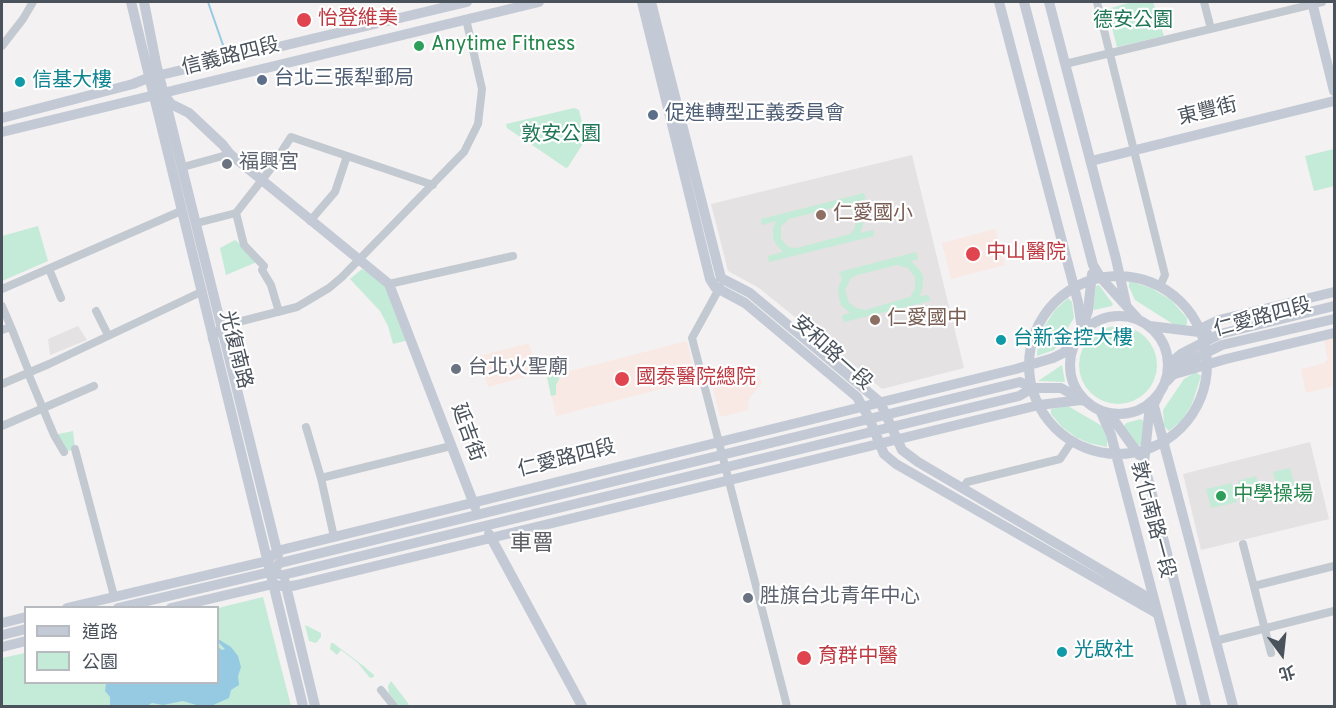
<!DOCTYPE html>
<html>
<head>
<meta charset="utf-8">
<style>
	body { margin:0 }
	#map { position:relative; width:1336px; height:708px; overflow:hidden; background:#f3f1f1; font-family:Overpass,"Noto Sans TC",sans-serif }
	canvas { display:block }
	.frame { position:absolute; inset:0; border:3px solid #4a525c; pointer-events:none }
	.legend { position:absolute; left:24px; top:606px; width:195px; height:78px; box-sizing:border-box; background:#fff; border:2px solid #b7babe; margin:0; padding:8px 10px; list-style:none; font-size:18px; color:#4a525c }
	.legend li { display:flex; align-items:center; gap:12px; height:30px }
	.legend b { width:30px; border:2px solid #b7babe }
	.north { position:absolute; left:1252px; top:624px; width:60px; height:60px; -webkit-text-stroke:4px #fff; paint-order:stroke; rotate:165deg; font-size:16px; font-weight:700; line-height:24px; text-align:center; color:#4a525c }
	.north::after { content:''; display:block; margin:auto; width:21px; height:27px; background:#4a525c; clip-path:polygon(50% 0,100% 100%,50% 72%,0 100%) }
</style>
</head>
<body>
<div id="map">
<canvas width="1336" height="708"></canvas>
<div class="frame"></div>
<ul class="legend">
<li><b style="height:8px;background:#c4cad5"></b>道路</li>
<li><b style="height:16px;background:#c4ebd8"></b>公園</li>
</ul>
<div class="north">北</div>
</div>
<script>
const c = document.querySelector('canvas').getContext('2d');
c.lineJoin = 'round';
function fill(path, color) { c.fillStyle = color; c.fill(path, 'evenodd'); }
const shape = rows => new Path2D(rows.map(r => 'M' + r).join(''));
function stroke(path, color, width, dash) { c.strokeStyle = color; c.lineWidth = width; c.lineCap = dash ? 'butt' : 'round'; c.setLineDash(dash || []); c.stroke(path); }
function label(font, color, halo, rows, align = 'center') {
  c.font = font + ' Overpass,"Noto Sans TC",sans-serif'; c.lineWidth = 4.5; c.setLineDash([]); c.textBaseline = 'middle'; c.strokeStyle = halo; c.fillStyle = color; for (const [text, x, y, turn = 0] of rows) {
    c.save(); c.translate(x, y); c.rotate((+turn || 0) * Math.PI / 180); c.textAlign = isNaN(turn) ? turn : align; if (halo) c.strokeText(text, 0, 0); c.fillText(text, 0, 0); c.restore();
  }
}
fill(shape([
	[912,155,964,368,882,389,864,374,860,375,857,368,833,348,828,349,827,343,759,288,728,271,711,204],
	[78,326,87,340,50,355,48,339],
	[1310,442,1329,519,1201,550,1183,474]
]), '#e4e2e2');
fill(shape([
	[995,229,1005,265,951,279,942,243],
	[1334,337,1334,386,1306,393,1301,369,1325,363,1325,361,1328,360,1324,340],
	[687,341,696,380,556,416,547,377],
	[529,343,537,374,488,387,479,356],
	[759,376,762,383,749,399,748,410,720,417,713,388]
]), '#f9e9e5');
fill(shape([
	[1132,2,1153,2,1164,36,1117,47,1107,9],
	[574,108,579,110,586,139,568,167,566,168,507,128,506,124],
	[1334,149,1334,186,1314,191,1305,156],
	[864,193,866,199,853,203,859,209,862,216,863,225,860,233,873,230,874,236,769,262,768,256,783,252,776,244,773,238,773,229,776,221,762,225,761,219],
	[839,206,849,208,856,217,855,228,850,234,797,248,788,247,781,239,781,226,789,219],
	[38,226,48,261,2,281,2,236],
	[235,240,249,251,257,262,226,275,220,248],
	[916,252,918,259,911,261,919,269,923,276,923,285,920,296,929,295,930,301,844,322,842,315,850,313,841,305,839,297,838,288,842,279,839,272],
	[897,265,908,268,915,277,915,289,910,297,865,310,856,308,849,303,845,290,851,278,857,275],
	[362,269,388,285,409,340,393,344,388,326,380,311,350,279],
	[1133,282,1151,288,1171,300,1187,318,1187,324,1185,326,1173,324,1135,300,1129,287,1129,282],
	[1099,285,1113,304,1112,306,1094,310,1093,308,1096,286],
	[1068,298,1072,302,1074,318,1054,350,1037,356,1038,342,1045,325,1055,310],
	'1079 365a39 39 0 1 1 78 0a39 39 0 1 1-78 0Z',
	[1062,365,1065,382,1038,381],
	[566,372,567,375,560,377,556,385,556,395,551,396,547,377],
	[1196,372,1201,376,1192,404,1182,420,1169,431,1164,426,1163,410,1184,379],
	[1068,406,1102,426,1107,439,1107,447,1089,443,1077,438,1062,427,1051,414,1051,409],
	[1141,419,1144,422,1141,445,1138,446,1124,426,1126,423],
	[73,431,75,449,64,452,54,435],
	[1290,468,1295,487,1278,491,1273,472],
	[1256,476,1261,496,1243,501,1238,481],
	[1232,483,1237,502,1211,508,1206,489],
	[263,597,291,706,2,706,2,658,25,653,26,682,218,682,218,608],
	[305,625,321,633,321,637,316,643,309,641],
	[331,643,333,643,361,664,374,675,374,677,370,678,358,663,341,650,337,655,330,649],
	[391,681,408,703,409,706,407,705,399,706,389,693,388,686]
]), '#c4ebd8');
fill(shape([
	[218,639,231,647,238,656,241,667,238,676,239,685,231,690,229,698,211,706,196,705,183,701,163,705,152,703,147,706,110,706,110,697,105,691,106,683,218,682,218,647,222,650,225,649,218,642]
]), '#96cae3');
stroke(shape([
	[208,2,223,45]
]), '#96cae3', 2);
stroke(shape([
	[1097,2,1165,275,1160,286],
	[1204,2,1211,29],
	[2,46,23,19,33,2],
	[1065,64,1322,2],
	[183,167,230,154],
	[236,213,244,245,264,266,262,270,271,285,279,312],
	[310,221,335,192,347,156],
	[197,223,236,213,269,171,291,137,433,185],
	[49,269,61,298],
	[389,284,513,256],
	[720,287,692,338,787,706],
	[2,289,181,211],
	[2,306,11,327],
	[96,311,108,335],
	[2,330,11,327,29,372],
	[212,339,222,326,297,307,329,288,342,277,464,152,478,124,482,89,466,19],
	[28,373,54,435,64,452],
	[2,384,49,364,201,292],
	[2,426,94,386],
	[306,427,321,478,334,537],
	[75,449,114,596],
	[321,478,451,446],
	[963,488,967,482,1060,459,1072,441],
	[1243,544,1271,653],
	[1254,586,1334,566],
	[1215,641,1334,611],
	[381,690,394,706]
]), '#c3c9d1', 8);
stroke(shape([
	[131,2,303,706],
	[144,2,156,63,278,555],
	[642,2,710,279,715,287,745,303,857,397,869,418,884,454,896,464,1158,614],
	[651,2,721,278,750,293,880,402,902,450,918,462,1154,601],
	[999,2,1078,302,1082,329],
	[1024,2,1093,265,1101,278,1139,320],
	[1049,2,1116,259,1126,304],
	[1312,2,1334,91],
	[163,93,171,104,189,113,223,145,230,154,389,284,475,507],
	[2,118,133,84,148,78,467,2],
	[2,132,539,2],
	[1091,161,1334,101],
	'1029 365a89 89 0 1 1 178 0a89 89 0 1 1-178 0Z',
	'1070 365a49 49 0 1 1 98 0a49 49 0 1 1-98 0Z',
	[1083,326,1088,311,1092,274],
	[1150,326,1207,333],
	[1200,329,1219,320,1334,292],
	[1168,365,1181,354,1220,334,1334,306],
	[1175,374,1226,359,1334,333],
	[1167,381,1183,364,1222,345,1334,319],
	[1159,394,1149,414,1144,463,1206,706],
	[1154,406,1233,706],
	[1100,410,1111,435,1182,706],
	[1102,413,1116,423,1139,455],
	[489,534,582,706],
	[270,572,280,563,1016,383,1020,382,1033,388],
	[285,582,315,706],
	[67,608,267,561,277,551,1016,369,1053,358,1063,353,1073,343],
	[118,608,270,572,283,575,1019,396,1033,388,1061,388,1084,401],
	[171,608,273,584,286,587,297,585,1039,405,1081,400],
	[2,623,26,617],
	[2,635,26,629],
	[2,647,26,641]
]), '#c4cad5', 10);
for (const [x, y, r, color] of [
	[304,20,8,"#e0444e"],
	[419,46,6,"#2e9e5b"],
	[262,80,6,"#5c6f8a"],
	[20,82,6,"#0f9aa8"],
	[653,115,6,"#5c6f8a"],
	[227,164,6,"#6b7280"],
	[821,215,6,"#8d6e63"],
	[973,254,8,"#e0444e"],
	[875,320,6,"#8d6e63"],
	[1001,340,6,"#0f9aa8"],
	[456,369,6,"#6b7280"],
	[622,379,8,"#e0444e"],
	[1221,496,6,"#2e9e5b"],
	[748,598,6,"#6b7280"],
	[1062,652,6,"#0f9aa8"],
	[804,658,8,"#e0444e"]
]) { const dot = new Path2D(); dot.arc(x, y, r, 0, 2 * Math.PI); c.fillStyle = color; c.fill(dot); stroke(dot, '#fff', 2); }
label('20px', '#be3a42', '#fff', [
	["怡登維美",318,20],
	["中山醫院",986,254],
	["國泰醫院總院",636,379],
	["育群中醫",818,658]
], 'left');
label('20px', '#217757', '#fff', [
	["德安公園",1133,22],
	["敦安公園",561,136]
]);
label('20px', '#27864d', '#fff', [
	["Anytime Fitness",431,46],
	["中學操場",1233,496]
], 'left');
label('20px', '#4a525c', '#fff', [
	["信義路四段",231,58,-14],
	["東豐街",1208,113,-14],
	["仁愛路四段",1263,319,-15],
	["光復南路",234,350,76],
	["安和路一段",831,354,42],
	["延吉街",466,433,70],
	["仁愛路四段",567,460,-14],
	["敦化南路一段",1151,520,75]
]);
label('20px', '#4e5e75', '#fff', [
	["台北三張犁郵局",274,80],
	["促進轉型正義委員會",665,115]
], 'left');
label('20px', '#0d838f', '#fff', [
	["信基大樓",32,82],
	["台新金控大樓",1013,340],
	["光啟社",1074,652]
], 'left');
label('20px', '#5b616d', '#fff', [
	["福興宮",239,164],
	["台北火聖廟",468,369],
	["胜旗台北青年中心",760,598]
], 'left');
label('20px', '#785e54', '#fff', [
	["仁愛國小",833,215],
	["仁愛國中",887,320]
], 'left');
label('22px', '#5e6065', '#fff', [
	["車罾",532,546]
]);
</script>
</body>
</html>
